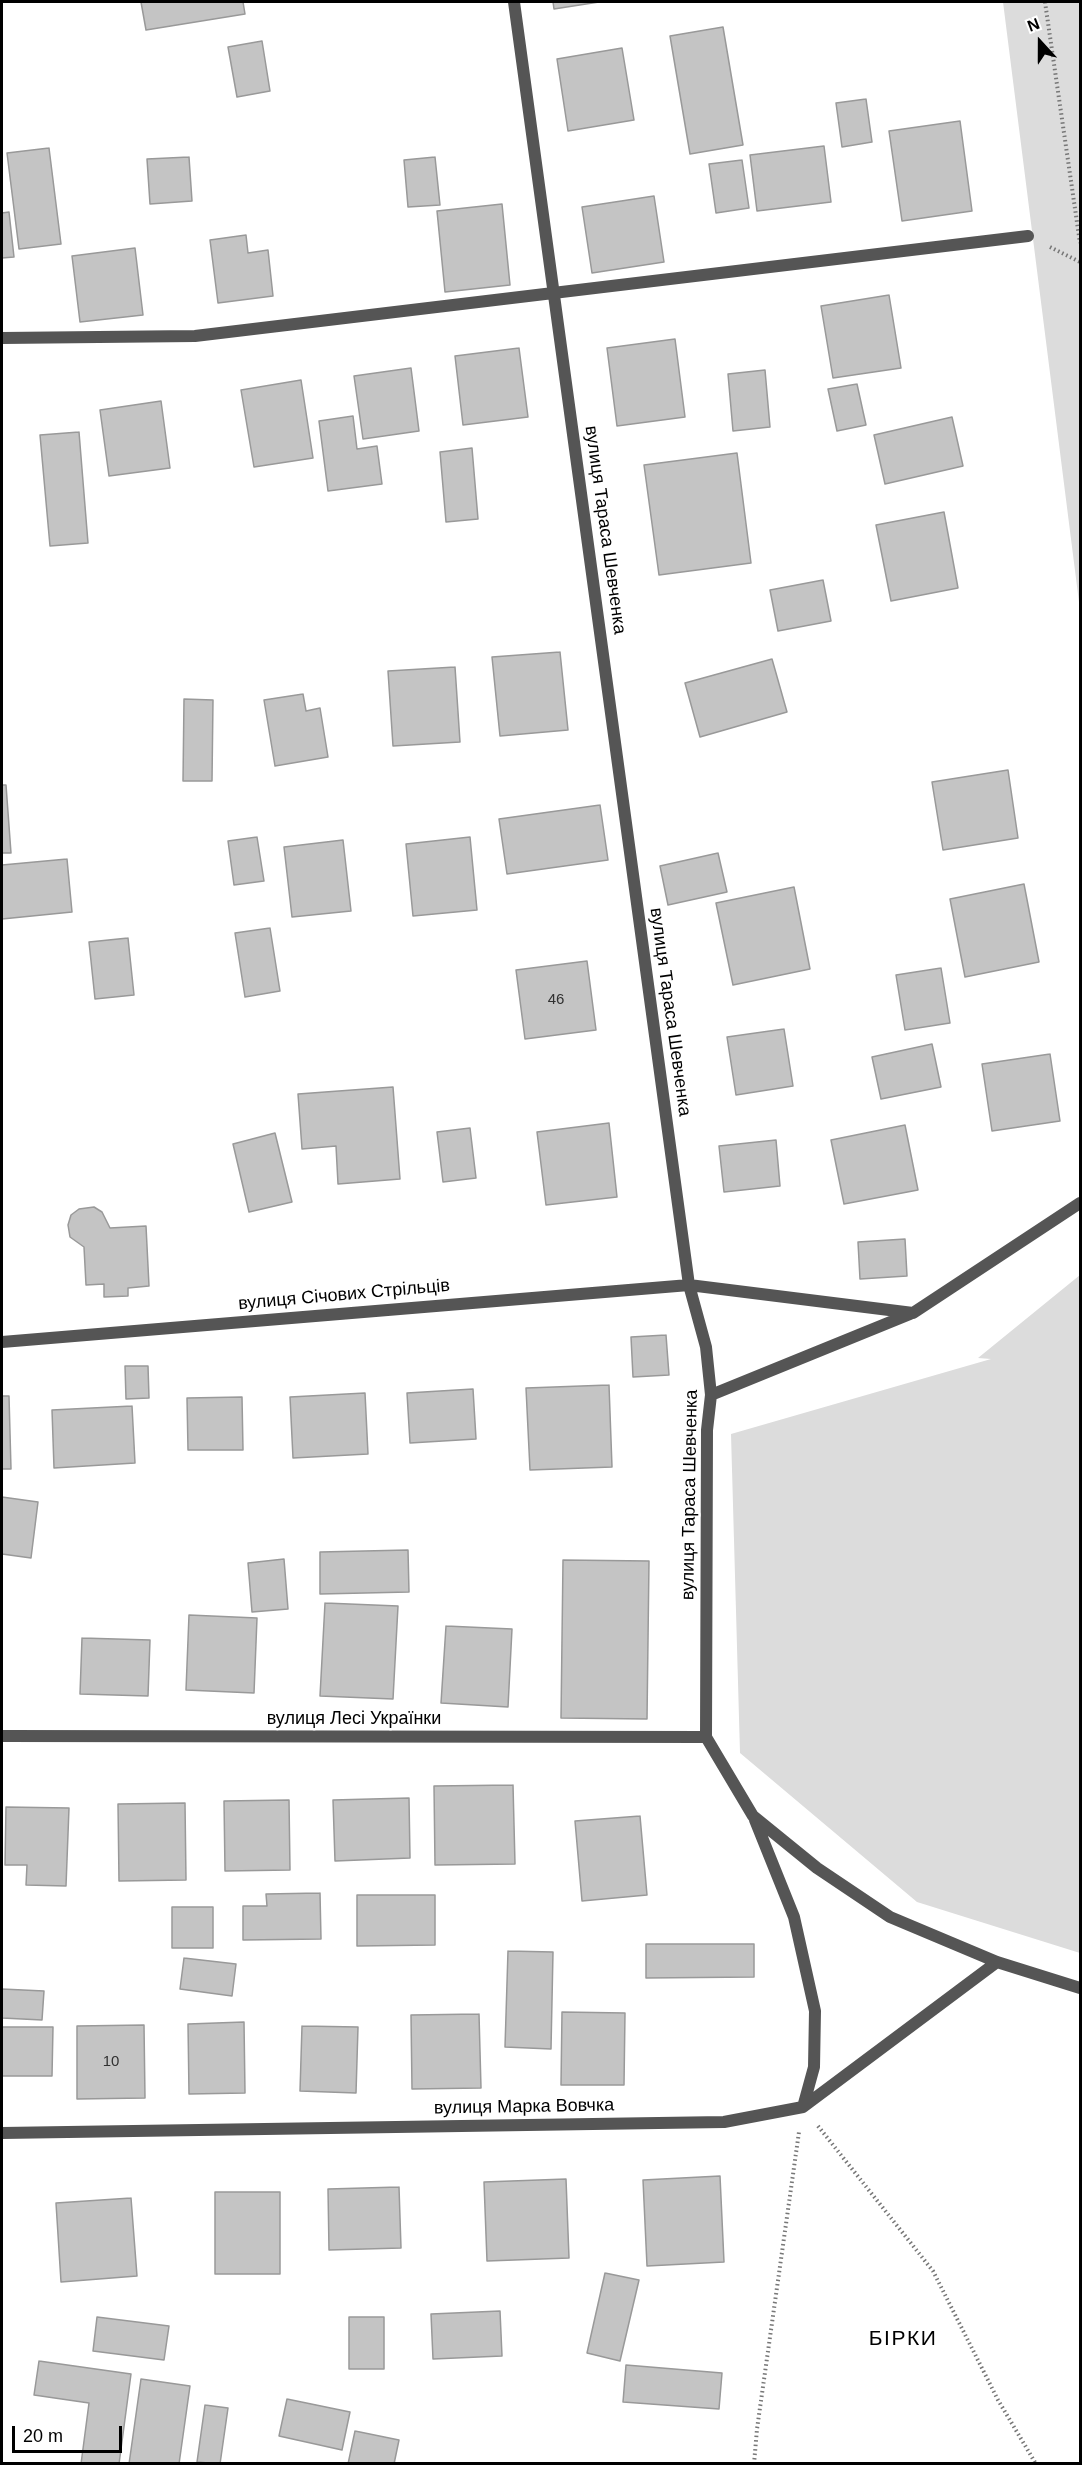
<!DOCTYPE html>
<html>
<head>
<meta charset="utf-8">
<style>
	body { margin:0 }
	#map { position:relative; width:1082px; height:2465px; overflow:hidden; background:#fff; font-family:Arial,sans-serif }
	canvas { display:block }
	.frame { position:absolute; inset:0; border:3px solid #000; pointer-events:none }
	.north { position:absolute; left:1010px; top:12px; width:60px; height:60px; -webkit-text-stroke:4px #fff; paint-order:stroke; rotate:339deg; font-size:16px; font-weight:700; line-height:24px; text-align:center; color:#000 }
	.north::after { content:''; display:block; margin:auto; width:21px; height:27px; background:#000; clip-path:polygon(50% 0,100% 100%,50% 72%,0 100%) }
	.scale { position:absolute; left:12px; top:2426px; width:110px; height:27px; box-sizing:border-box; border:3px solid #000; border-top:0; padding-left:8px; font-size:18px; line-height:21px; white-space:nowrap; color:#000; -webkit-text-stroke:4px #fff; paint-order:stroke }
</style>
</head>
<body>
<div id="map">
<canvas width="1082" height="2465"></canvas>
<div class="frame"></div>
<div class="north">N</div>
<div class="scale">20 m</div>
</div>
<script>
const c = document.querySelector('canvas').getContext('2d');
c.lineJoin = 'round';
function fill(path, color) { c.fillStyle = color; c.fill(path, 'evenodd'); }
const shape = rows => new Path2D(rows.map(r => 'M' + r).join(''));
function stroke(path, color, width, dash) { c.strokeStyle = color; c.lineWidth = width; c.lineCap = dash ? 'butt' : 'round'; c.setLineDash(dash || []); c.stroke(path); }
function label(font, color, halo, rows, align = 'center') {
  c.font = font + ' Arial,sans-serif'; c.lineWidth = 4.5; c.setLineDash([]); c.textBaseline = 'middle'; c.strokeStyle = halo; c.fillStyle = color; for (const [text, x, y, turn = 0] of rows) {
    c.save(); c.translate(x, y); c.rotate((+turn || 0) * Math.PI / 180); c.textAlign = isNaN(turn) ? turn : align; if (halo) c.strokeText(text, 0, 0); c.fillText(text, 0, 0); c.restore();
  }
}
fill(shape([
	[1003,2,1080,2,1080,610],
	[1080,1275,1080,1953,917,1902,740,1753,731,1434,991,1359,978,1358]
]), '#dcdcdc');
const building = shape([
	[141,2,243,2,245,14,146,30,141,2],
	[553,2,599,2,554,9,553,2],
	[723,27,743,145,690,154,670,36,723,27],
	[262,41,270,91,237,97,228,47,262,41],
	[622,48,634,120,568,131,557,59,622,48],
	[866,99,872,142,842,147,836,103,866,99],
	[960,121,972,211,902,221,889,131,960,121],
	[824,146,831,202,757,211,750,155,824,146],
	[49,148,61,244,19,249,7,153,49,148],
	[189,157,192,201,150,204,147,159,189,157],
	[435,157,440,205,408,207,404,160,435,157],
	[742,160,749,208,716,213,709,164,742,160],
	[654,196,664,262,592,273,582,207,654,196],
	[502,204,510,285,445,292,437,211,502,204],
	[9,212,14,257,2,258,2,213,9,212],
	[246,235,248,253,268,250,273,296,218,303,210,240,246,235],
	[135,248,143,315,80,322,72,256,135,248],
	[889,295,901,368,833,378,821,306,889,295],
	[675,339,685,417,617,426,607,348,675,339],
	[519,348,528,417,463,425,455,356,519,348],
	[411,368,419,431,363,439,354,376,411,368],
	[765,370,770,427,733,431,728,374,765,370],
	[301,380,313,458,254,467,241,390,301,380],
	[857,384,866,425,837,431,828,389,857,384],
	[161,401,170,468,109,476,100,410,161,401],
	[353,416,357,449,377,446,382,484,328,491,319,421,353,416],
	[952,417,963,466,885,484,874,435,952,417],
	[79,432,88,543,50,546,40,435,79,432],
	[472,448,478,519,446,522,440,452,472,448],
	[737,453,751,563,659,575,644,465,737,453],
	[944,512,958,588,891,601,876,525,944,512],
	[823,580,831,621,778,631,770,590,823,580],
	[560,652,568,730,500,736,492,657,560,652],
	[772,659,787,712,700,737,685,683,772,659],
	[455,667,460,742,393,746,388,671,455,667],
	[303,694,306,711,320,708,328,757,275,766,264,700,303,694],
	[184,699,213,700,212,781,183,781,184,699],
	[1008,770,1018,838,943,850,932,782,1008,770],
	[2,785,6,785,11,853,2,853,2,785],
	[600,805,608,860,507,874,499,819,600,805],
	[257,837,264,881,234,885,228,841,257,837],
	[470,837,477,910,413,916,406,844,470,837],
	[343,840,351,911,292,917,284,847,343,840],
	[718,853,727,892,668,905,660,866,718,853],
	[67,859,72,912,2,919,2,865,67,859],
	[1024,884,1039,962,965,977,950,899,1024,884],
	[794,887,810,969,733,985,716,903,794,887],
	[270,928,280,991,245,997,235,933,270,928],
	[128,938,134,995,95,999,89,942,128,938],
	[587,961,596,1030,525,1039,516,970,587,961],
	[941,968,950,1023,905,1030,896,975,941,968],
	[784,1029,793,1086,736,1095,727,1037,784,1029],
	[932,1044,941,1087,881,1099,872,1057,932,1044],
	[1050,1054,1060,1121,992,1131,982,1064,1050,1054],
	[393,1087,400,1179,338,1184,336,1146,302,1149,298,1094,393,1087],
	[609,1123,617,1197,546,1205,537,1132,609,1123],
	[905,1125,918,1190,844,1204,831,1140,905,1125],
	[470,1128,476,1178,443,1182,437,1132,470,1128],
	[275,1133,292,1202,249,1212,233,1144,275,1133],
	[776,1140,780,1186,724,1192,719,1146,776,1140],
	[94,1207,102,1212,110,1228,146,1226,149,1286,128,1288,128,1296,104,1297,104,1284,86,1285,84,1247,70,1237,68,1225,71,1215,79,1209,94,1207],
	[905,1239,907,1276,860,1279,858,1242,905,1239],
	[666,1335,669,1375,633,1377,631,1337,666,1335],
	[125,1366,148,1366,149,1398,126,1399,125,1366],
	[609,1385,612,1467,530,1470,526,1388,609,1385],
	[473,1389,476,1439,410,1443,407,1393,473,1389],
	[365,1393,368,1454,293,1458,290,1397,365,1393],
	[2,1396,9,1396,11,1469,2,1469,2,1396],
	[242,1397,243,1450,188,1450,187,1398,242,1397],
	[132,1406,135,1463,54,1468,52,1410,132,1406],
	[2,1497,38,1502,31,1558,2,1554,2,1497],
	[408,1550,409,1592,320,1594,320,1552,408,1550],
	[284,1559,288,1609,252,1612,248,1563,284,1559],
	[563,1560,649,1561,647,1719,561,1718,563,1560],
	[325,1603,398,1606,393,1699,320,1696,325,1603],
	[189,1615,257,1618,254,1693,186,1690,189,1615],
	[446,1626,512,1629,508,1707,441,1703,446,1626],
	[82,1638,150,1640,148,1696,80,1694,82,1638],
	[513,1785,515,1864,435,1865,434,1786,513,1785],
	[409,1798,410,1858,335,1861,333,1800,409,1798],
	[289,1800,290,1870,225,1871,224,1801,289,1800],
	[185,1803,186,1880,119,1881,118,1804,185,1803],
	[6,1807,69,1808,66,1886,26,1885,27,1865,5,1865,6,1807],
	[640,1816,647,1895,582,1901,575,1821,640,1816],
	[320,1893,321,1939,243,1940,243,1906,267,1906,266,1894,320,1893],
	[357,1895,435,1895,435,1945,357,1946,357,1895],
	[172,1907,213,1907,213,1948,172,1948,172,1907],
	[646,1944,754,1944,754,1977,646,1978,646,1944],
	[508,1951,553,1952,551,2049,505,2047,508,1951],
	[184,1958,236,1964,232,1996,180,1989,184,1958],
	[2,1989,44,1991,42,2020,2,2018,2,1989],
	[562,2012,625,2013,624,2085,561,2085,562,2012],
	[479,2014,481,2088,412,2089,411,2015,479,2014],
	[244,2022,245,2093,189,2094,188,2024,244,2022],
	[144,2025,145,2098,77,2099,77,2026,144,2025],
	[302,2026,358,2027,356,2093,300,2091,302,2026],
	[2,2027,53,2027,52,2076,2,2076,2,2027],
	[720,2176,724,2262,647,2266,643,2180,720,2176],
	[566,2179,569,2258,487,2261,484,2182,566,2179],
	[399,2187,401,2248,329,2250,328,2189,399,2187],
	[215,2192,280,2192,280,2274,215,2274,215,2192],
	[131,2198,137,2276,61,2282,56,2203,131,2198],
	[605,2273,639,2280,620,2361,587,2353,605,2273],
	[500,2311,502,2356,433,2359,431,2314,500,2311],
	[97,2317,169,2326,164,2360,93,2351,97,2317],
	[349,2317,384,2317,384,2369,349,2369,349,2317],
	[39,2361,131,2374,119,2464,81,2464,89,2403,34,2395,39,2361],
	[626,2365,722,2373,719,2409,623,2402,626,2365],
	[141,2379,190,2386,179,2464,129,2464,141,2379],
	[287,2399,350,2412,342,2450,279,2436,287,2399],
	[205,2405,228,2408,220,2464,197,2462,205,2405],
	[355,2431,399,2440,394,2464,348,2464,355,2431]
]);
fill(building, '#c4c4c4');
stroke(building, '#999', 1.5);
stroke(shape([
	[1045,2,1080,243],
	[1050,247,1080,262],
	[818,2126,933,2271,998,2400,1036,2464],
	[754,2464,757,2429,799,2132]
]), '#777', 4, [1.5, 3]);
stroke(shape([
	[514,2,689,1285,706,1347,711,1395,707,1430,706,1737],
	[2,338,195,336,1028,236],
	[2,1342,689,1285,913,1313,1080,1203],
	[711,1395,910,1314],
	[2,1736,706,1737],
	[706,1737,753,1816,817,1868,890,1917,997,1962,1080,1988],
	[755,1820,794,1917,815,2011,814,2067,803,2107],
	[2,2133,724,2122,803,2107,997,1962]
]), '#555', 12);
label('15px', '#313131', null, [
	["46",556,1000],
	["10",111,2062]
]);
label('18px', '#000', '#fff', [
	["вулиця Тараса Шевченка",605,530,82],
	["вулиця Тараса Шевченка",670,1012,82],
	["вулиця Січових Стрільців",344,1295,-5],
	["вулиця Тараса Шевченка",690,1495,-89],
	["вулиця Лесі Українки",354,1719],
	["вулиця Марка Вовчка",524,2107,-1]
]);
c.letterSpacing = '1.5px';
label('21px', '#000', '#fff', [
	["БІРКИ",903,2339]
]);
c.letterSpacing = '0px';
</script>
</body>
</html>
